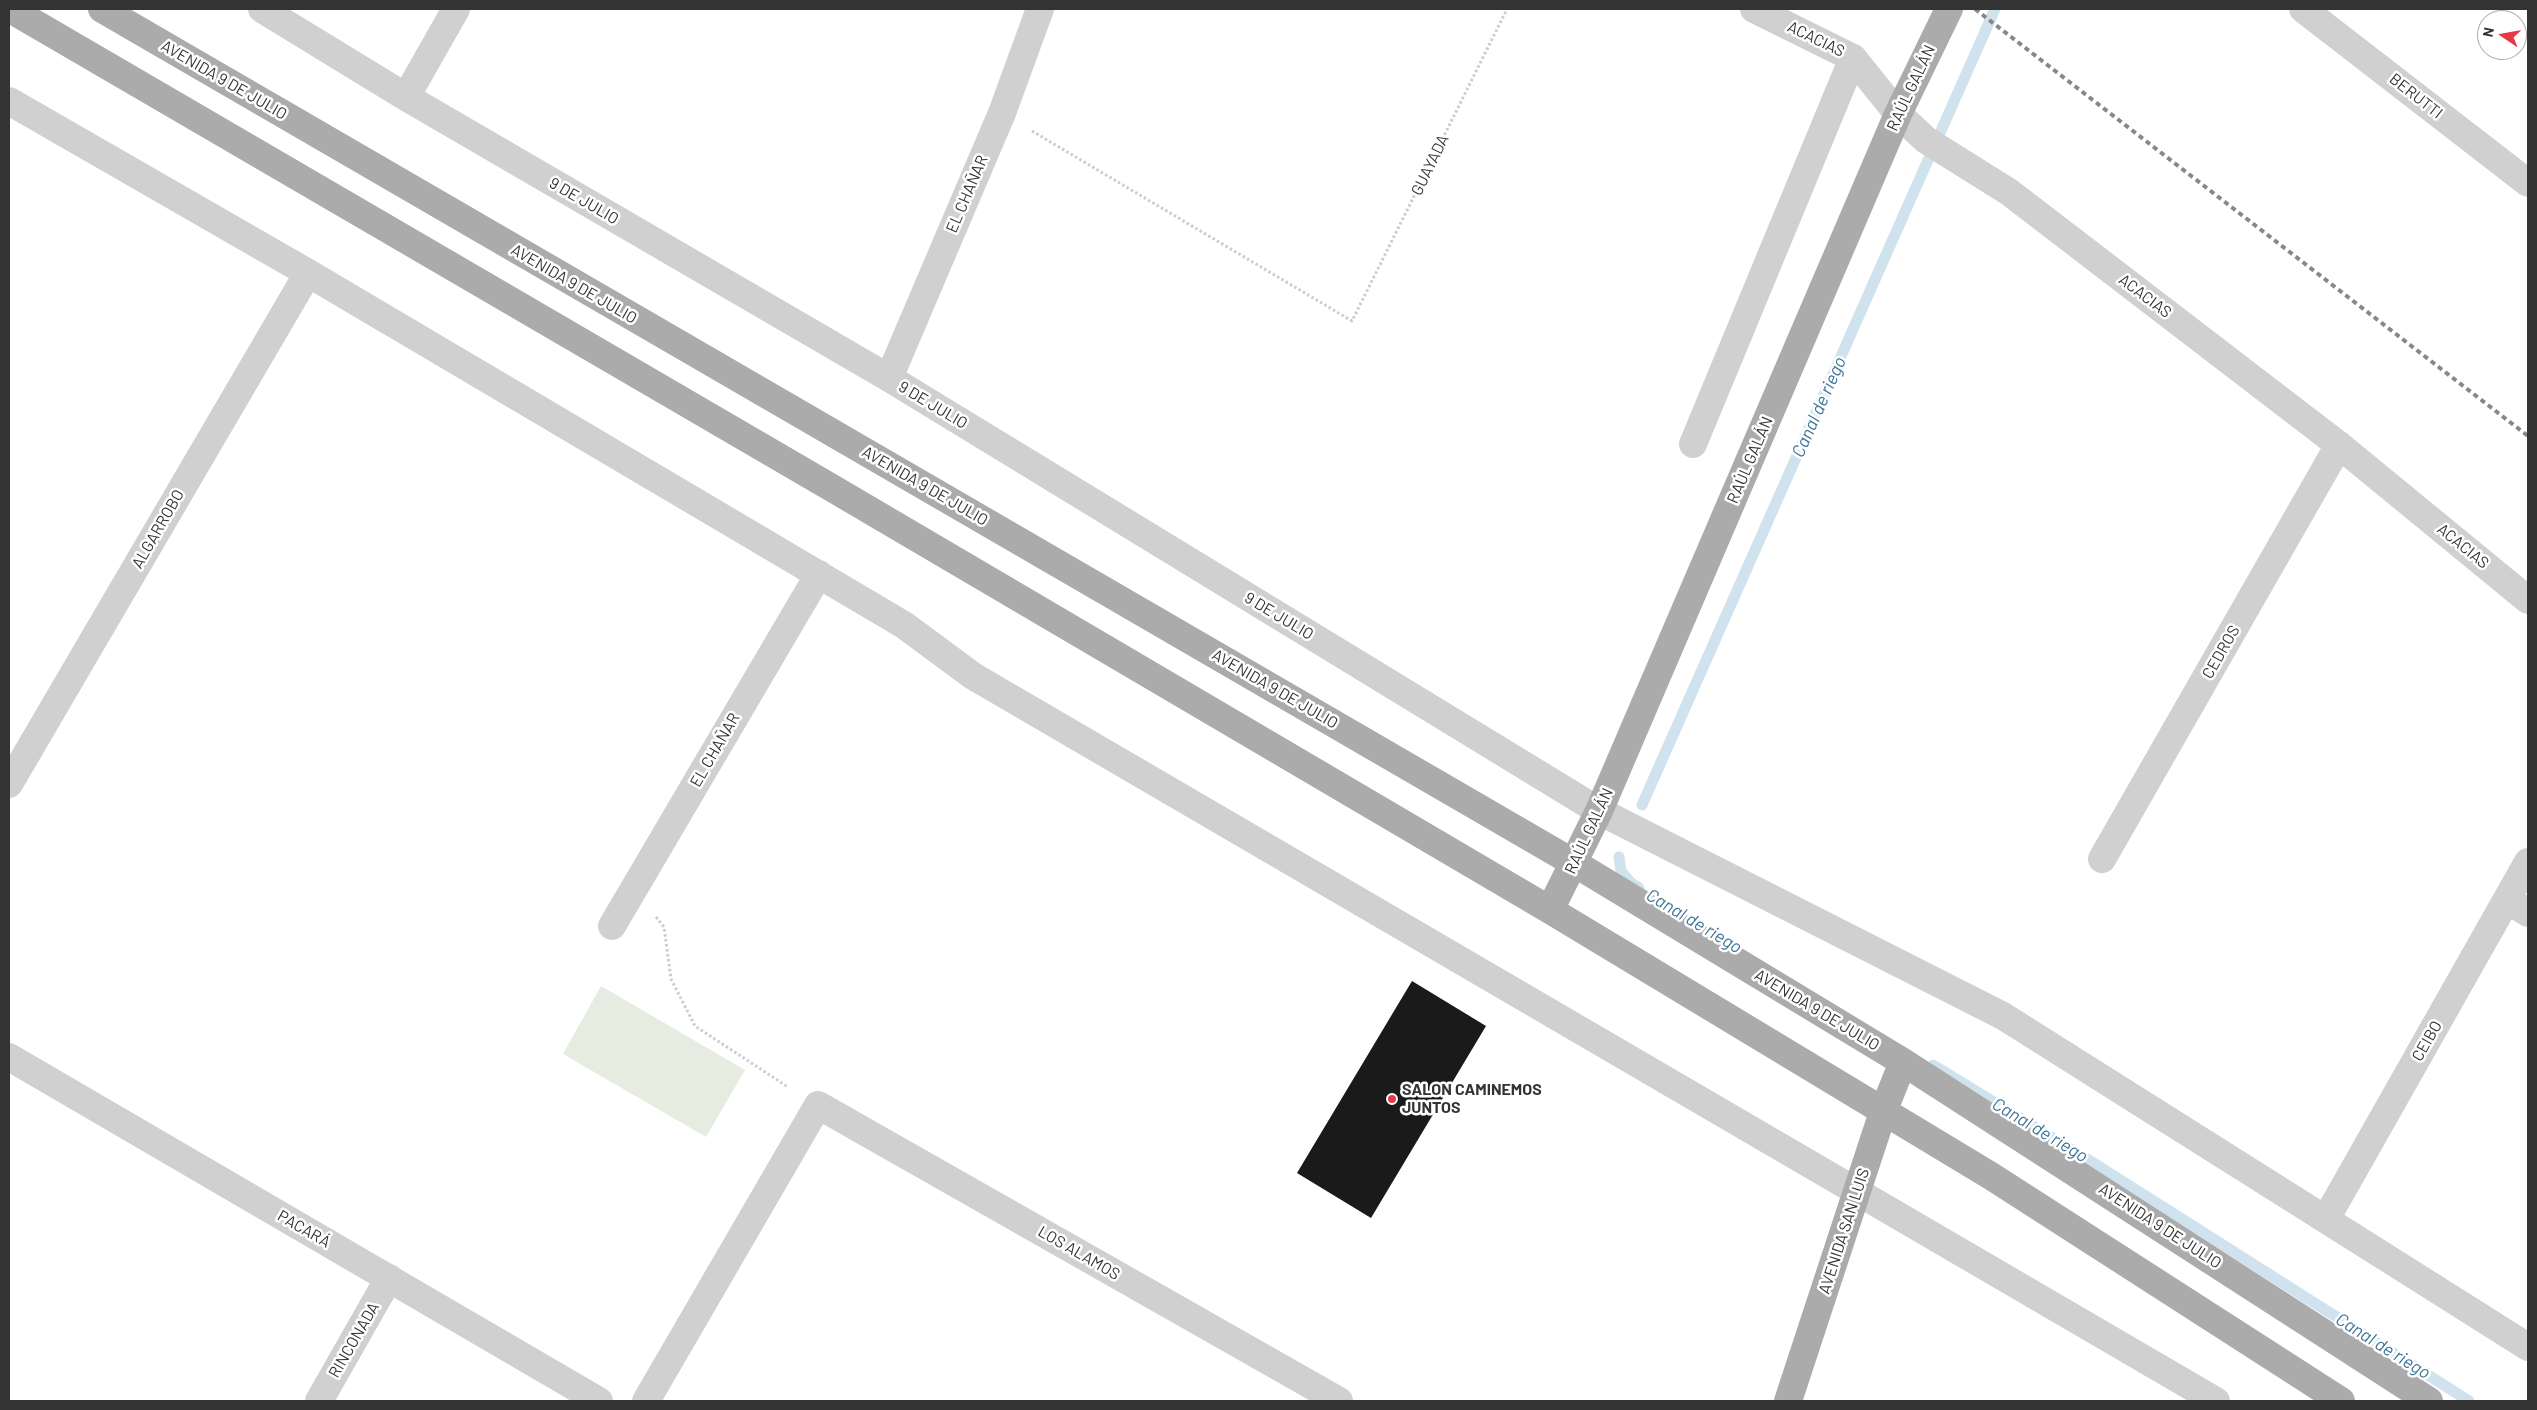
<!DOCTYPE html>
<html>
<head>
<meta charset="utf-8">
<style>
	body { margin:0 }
	#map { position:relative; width:2537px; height:1410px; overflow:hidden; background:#fff; font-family:Barlow,sans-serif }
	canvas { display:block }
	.frame { position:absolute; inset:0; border:10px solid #333; pointer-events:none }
	.north { position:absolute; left:2477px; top:10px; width:50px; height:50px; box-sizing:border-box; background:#fff; border:1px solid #adadad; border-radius:50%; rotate:282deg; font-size:14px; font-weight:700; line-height:20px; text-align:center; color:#333 }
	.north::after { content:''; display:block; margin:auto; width:18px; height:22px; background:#e63946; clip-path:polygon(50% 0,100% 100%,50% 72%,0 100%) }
</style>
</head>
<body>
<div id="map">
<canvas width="2537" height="1410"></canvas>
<div class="frame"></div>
<div class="north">N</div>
</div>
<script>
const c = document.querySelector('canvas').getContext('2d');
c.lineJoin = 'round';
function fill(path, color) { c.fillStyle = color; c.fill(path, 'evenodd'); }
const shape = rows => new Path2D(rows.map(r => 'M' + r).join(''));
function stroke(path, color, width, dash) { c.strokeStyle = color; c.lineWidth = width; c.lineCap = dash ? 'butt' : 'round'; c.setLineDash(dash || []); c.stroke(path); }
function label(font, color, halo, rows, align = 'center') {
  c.font = font + ' Barlow,sans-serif'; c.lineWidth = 5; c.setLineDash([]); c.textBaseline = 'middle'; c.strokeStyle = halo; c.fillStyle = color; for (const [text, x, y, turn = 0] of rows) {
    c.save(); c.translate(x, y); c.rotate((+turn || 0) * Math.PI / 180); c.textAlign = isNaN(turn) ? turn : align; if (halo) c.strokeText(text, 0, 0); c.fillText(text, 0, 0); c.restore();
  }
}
fill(shape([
	[601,986,745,1070,706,1137,563,1054]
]), '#e6ecdf');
stroke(shape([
	[1642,805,1995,9],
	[1619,857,1621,871,1631,883,1639,888],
	[1933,1065,2092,1162,2469,1401]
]), '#cfe2ee', 11);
fill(shape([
	[1412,981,1486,1026,1371,1218,1297,1173]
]), '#1a1a1a');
stroke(shape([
	[1032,131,1352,321,1507,9],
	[656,917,664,927,671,979,695,1026,788,1087]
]), '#cdcdcd', 3, [2.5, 2.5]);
stroke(shape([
	[262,9,406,97,889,378,1599,811,2003,1016,2528,1347],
	[1754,9,1853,58,1898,114,1926,140,2009,192,2339,445,2528,600],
	[2303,9,2528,183],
	[406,97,456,9],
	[9,101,308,273,904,625,973,676,2216,1401],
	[889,378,1002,113,1040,9],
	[1693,444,1853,58],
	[9,784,308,273],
	[2102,859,2339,445],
	[2508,900,2528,913],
	[612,926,819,574],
	[9,1057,599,1401],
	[2326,1219,2528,862],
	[319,1401,389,1278],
	[646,1401,818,1105,1339,1401]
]), '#d0d0d0', 28);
stroke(shape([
	[10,9,832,488,1550,910,1991,1176,2341,1401],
	[102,9,1574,863,1903,1062,2429,1401],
	[1550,910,1599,811,1898,114,1949,9],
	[1788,1401,1883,1112,1903,1062]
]), '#ababab', 28);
stroke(shape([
	[1975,9,2528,436]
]), '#888', 4, [5, 4]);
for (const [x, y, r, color] of [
	[1392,1099,5,"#e63946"]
]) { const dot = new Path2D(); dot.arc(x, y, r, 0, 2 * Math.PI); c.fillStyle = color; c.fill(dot); stroke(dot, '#fff', 2); }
label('16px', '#333', '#fff', [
	["ACACIAS",1816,39,26],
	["AVENIDA 9 DE JULIO",224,80,30],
	["RAÚL GALÁN",1911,88,-65],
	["BERUTTI",2416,96,38],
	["GUAYADA",1430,165,-64],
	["EL CHAÑAR",967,194,-67],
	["9 DE JULIO",584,201,30],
	["AVENIDA 9 DE JULIO",574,284,30],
	["ACACIAS",2145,296,37],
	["9 DE JULIO",933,405,31],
	["RAÚL GALÁN",1750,460,-67],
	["AVENIDA 9 DE JULIO",925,486,30],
	["ALGARROBO",158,529,-60],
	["ACACIAS",2463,546,39],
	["9 DE JULIO",1279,616,31],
	["CEDROS",2221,652,-60],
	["AVENIDA 9 DE JULIO",1275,689,30],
	["EL CHAÑAR",715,750,-60],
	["RAÚL GALÁN",1589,831,-65],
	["AVENIDA 9 DE JULIO",1817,1010,31],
	["CEIBO",2427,1041,-60],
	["AVENIDA 9 DE JULIO",2160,1226,33],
	["PACARÁ",304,1229,30],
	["AVENIDA SAN LUIS",1844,1231,-72],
	["LOS ALAMOS",1079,1253,30],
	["RINCONADA",354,1340,-60]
]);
label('bold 16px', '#333', '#fff', [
	["SALON CAMINEMOS",1402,1090],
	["JUNTOS",1402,1108]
], 'left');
label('italic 18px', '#3f7597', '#fff', [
	["Canal de riego",1819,407,-66],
	["Canal de riego",1694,921,31],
	["Canal de riego",2040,1130,31],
	["Canal de riego",2383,1346,32]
]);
</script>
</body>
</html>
